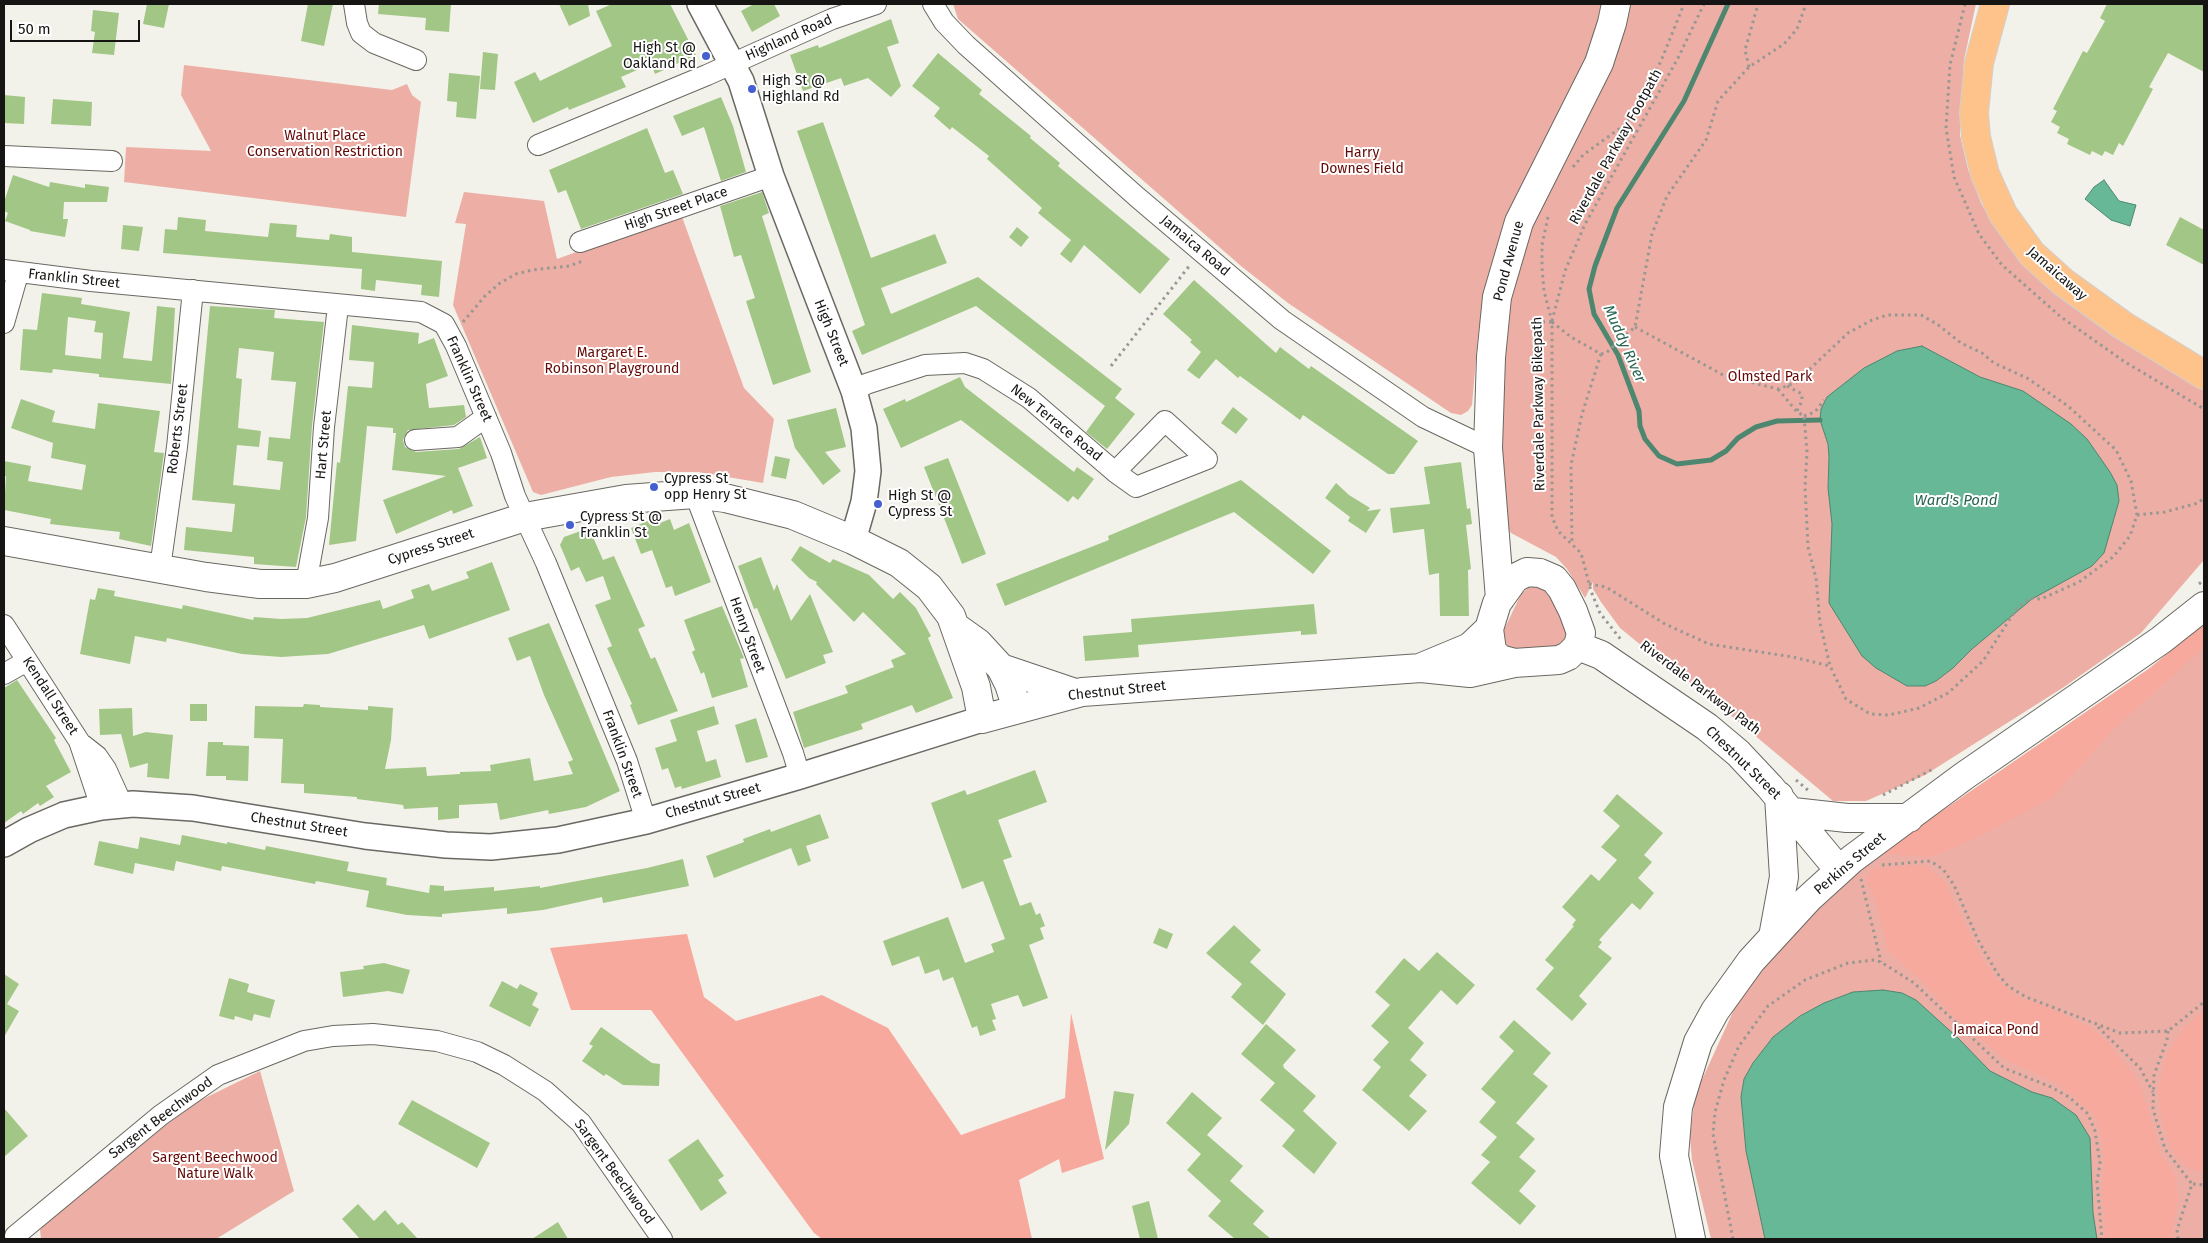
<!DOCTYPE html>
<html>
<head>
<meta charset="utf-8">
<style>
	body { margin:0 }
	#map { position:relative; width:2208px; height:1243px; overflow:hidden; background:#f3f2ea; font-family:"Fira Sans",sans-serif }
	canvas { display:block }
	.frame { position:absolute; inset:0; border:5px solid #161513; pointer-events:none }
	.scale { position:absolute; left:10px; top:20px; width:130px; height:22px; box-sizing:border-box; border:2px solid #161513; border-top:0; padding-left:6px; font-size:15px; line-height:18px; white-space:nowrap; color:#161513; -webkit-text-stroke:4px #fff; paint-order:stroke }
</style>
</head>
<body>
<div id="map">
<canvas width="2208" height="1243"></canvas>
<div class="frame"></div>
<div class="scale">50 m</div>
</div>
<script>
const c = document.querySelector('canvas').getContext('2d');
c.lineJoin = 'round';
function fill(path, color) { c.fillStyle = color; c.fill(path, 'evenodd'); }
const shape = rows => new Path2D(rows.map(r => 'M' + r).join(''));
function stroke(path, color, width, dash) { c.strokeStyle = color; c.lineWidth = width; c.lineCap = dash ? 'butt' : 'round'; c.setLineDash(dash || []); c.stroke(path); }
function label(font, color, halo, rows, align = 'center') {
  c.font = font + ' "Fira Sans",sans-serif'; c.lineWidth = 4; c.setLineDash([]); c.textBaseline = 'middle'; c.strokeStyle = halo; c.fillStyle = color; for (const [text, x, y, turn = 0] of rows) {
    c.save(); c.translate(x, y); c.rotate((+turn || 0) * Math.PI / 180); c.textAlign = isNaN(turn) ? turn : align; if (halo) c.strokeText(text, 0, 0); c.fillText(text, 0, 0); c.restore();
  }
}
fill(shape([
	[953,4,1607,4,1602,27,1527,175,1501,235,1484,292,1478,336,1472,405,1468,411,1461,415,1451,413,1288,303,1241,266,958,19],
	[1625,4,1976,4,1964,60,1960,135,1968,169,1981,203,1996,229,2018,259,2049,287,2204,389,2204,560,2141,633,2064,687,1925,775,1866,801,1833,801,1697,687,1670,669,1620,628,1601,602,1593,589,1593,582,1585,598,1567,569,1556,557,1511,533,1506,526,1499,402,1513,262],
	[184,65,392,90,407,84,412,95,421,102,406,217,124,182,126,147,211,151,181,95],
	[464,192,544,201,557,259,681,214,744,388,774,419,763,483,698,472,655,472,611,477,541,495,533,492,453,305,466,224,455,223],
	[1532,585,1549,589,1569,630,1566,642,1557,649,1510,651,1505,646,1503,632,1521,594],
	[2204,624,2204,1239,1711,1239,1692,1160,1690,1137,1695,1095,1737,1003,1793,930,1881,853,2150,668],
	[260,1071,294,1191,216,1239,41,1239,40,1230,44,1225,166,1125,199,1101]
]), '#edafa5');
fill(shape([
	[2204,624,2204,647,2113,730,2053,797,1984,834,1937,855,1927,857,1881,853,2150,668],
	[1909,865,1926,866,1945,882,1980,955,1996,978,2019,998,2044,1005,2089,1027,2107,1041,2132,1073,2142,1089,2161,1154,2176,1178,2178,1197,2173,1229,2173,1239,2106,1239,2102,1190,2104,1163,2103,1147,2097,1121,2090,1111,2057,1083,2006,1060,1954,1017,1922,981,1887,950,1884,932,1875,898,1866,879,1871,869],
	[687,934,704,997,736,1021,822,995,888,1028,961,1135,1065,1098,1071,1013,1104,1159,1062,1173,1059,1159,1019,1180,1032,1239,822,1239,814,1233,651,1010,571,1010,550,948],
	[2204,1011,2204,1173,2189,1168,2173,1153,2161,1117,2158,1088,2167,1053,2185,1027]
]), '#f7a99d');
const water = shape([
	[2104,180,2119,201,2136,205,2130,226,2111,220,2085,199,2094,187,2104,180],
	[1922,346,1980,377,2023,391,2071,424,2087,439,2110,472,2117,485,2119,501,2104,553,2092,566,2032,599,1972,649,1953,668,1936,681,1925,686,1907,686,1876,668,1862,656,1829,603,1832,524,1828,488,1829,457,1828,444,1820,420,1821,409,1827,397,1864,368,1897,351,1922,346],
	[1883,990,1902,993,1916,1000,1958,1038,1990,1071,2032,1092,2052,1098,2076,1115,2090,1138,2093,1213,2097,1239,1765,1239,1746,1151,1741,1097,1744,1079,1753,1063,1773,1037,1800,1016,1824,1003,1853,992,1883,990]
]);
fill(water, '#66b897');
stroke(water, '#4e876f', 1);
stroke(shape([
	[1728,4,1684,101,1617,208,1595,266,1589,289,1594,314,1618,355,1639,411,1640,426,1645,439,1659,456,1677,464,1711,460,1726,451,1738,438,1756,427,1777,421,1820,420]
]), '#4e876f', 5);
fill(shape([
	[147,4,169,4,164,28,143,24],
	[308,4,333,4,324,46,301,41],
	[379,4,451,4,449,32,425,30,426,18,378,14],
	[559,4,588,4,590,16,569,26],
	[612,4,670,4,696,55,655,74,651,64,621,77,626,87,569,110,568,107,533,123,514,82,535,72,540,81,612,46,596,11],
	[754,4,774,4,780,16,752,32,741,11],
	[2107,4,2204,4,2204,72,2168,53,2149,87,2153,89,2123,146,2119,143,2113,155,2105,151,2102,156,2092,151,2090,155,2067,144,2069,139,2057,133,2060,127,2051,122,2057,111,2053,109,2083,51,2087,53,2105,21,2100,18],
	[93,10,119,13,114,55,92,53,95,32,91,31],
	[891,19,899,43,887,47,901,86,891,97,868,78,844,86,841,78,803,91,790,55,818,45,819,48],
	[483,52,498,54,495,90,480,89],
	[938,53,982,90,979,94,1031,136,1030,138,1060,163,1058,166,1170,259,1140,294,1084,245,1071,263,1060,254,1071,240,1038,213,1042,208,987,159,989,156,952,127,950,130,934,116,940,108,912,86],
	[449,73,480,76,476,119,456,117,457,102,447,101],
	[4,95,25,97,24,124,4,123],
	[721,97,733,126,746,172,721,181,704,127,682,136,673,116],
	[53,99,92,102,91,126,51,124],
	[823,122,871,258,935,234,947,263,881,288,891,314,978,277,1122,389,1115,398,1135,414,1107,449,1086,432,1105,406,976,306,862,355,852,331,865,325,797,131],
	[647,128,665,173,673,170,683,194,581,229,566,190,558,193,549,170],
	[13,175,49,187,50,182,85,188,85,184,109,187,107,202,64,202,63,219,68,219,65,237,30,231,30,230,5,221,8,213,4,211,4,202],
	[762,192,769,213,762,216,811,372,773,385,746,301,755,298,741,255,734,257,720,206],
	[178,217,206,220,205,231,268,237,270,223,297,225,296,237,329,240,330,234,352,237,352,252,442,261,439,297,421,295,422,285,376,280,375,291,361,289,362,269,163,253,165,229,177,230],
	[2180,217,2204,230,2204,265,2166,245],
	[123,225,143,227,139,251,121,249],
	[1017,227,1029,237,1021,247,1009,237],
	[1194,280,1276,353,1280,347,1309,369,1311,366,1418,441,1394,474,1388,474,1303,415,1300,420,1240,376,1238,378,1216,359,1199,379,1187,370,1201,352,1190,342,1192,340,1163,314],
	[42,293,82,298,81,304,130,312,123,358,152,361,157,306,175,308,171,384,99,377,99,374,53,369,52,373,20,370,23,329,37,330],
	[68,317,96,321,94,332,103,333,101,359,65,355],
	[210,306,275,310,274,318,324,322,312,426,306,517,296,567,254,564,254,557,184,550,186,527,232,532,235,504,192,500],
	[239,348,274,352,271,380,296,382,290,439,269,437,267,460,283,462,280,490,233,485,237,445,259,447,261,431,238,428,242,379,236,378],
	[352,325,419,333,418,344,434,338,448,376,426,384,429,408,464,405,466,417,454,425,408,430,403,440,405,447,416,452,459,449,480,437,487,458,458,468,473,506,453,514,452,510,396,534,383,500,446,476,392,470,396,433,393,433,393,428,367,426,356,541,329,545,337,462,340,463,348,386,372,388,374,362,349,360],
	[960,377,965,387,1074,472,1077,467,1094,479,1078,500,1073,496,1068,502,961,420,901,448,883,409,905,399,906,402],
	[21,399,55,411,52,422,95,429,98,403,160,411,154,452,164,453,151,546,119,539,120,532,50,524,51,519,4,510,6,476,4,476,4,461,31,466,28,481,82,490,86,465,51,458,53,443,11,428],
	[1233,407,1248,419,1236,434,1221,423],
	[836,408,846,447,825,452,841,471,823,485,795,448,787,420],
	[775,456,790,459,786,479,771,476],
	[948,458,986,554,962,564,924,467],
	[1461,462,1467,509,1470,508,1472,524,1466,525,1471,569,1468,570,1469,616,1440,616,1439,573,1429,575,1424,529,1393,533,1390,508,1430,504,1424,467],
	[1241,480,1331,551,1313,574,1234,512,1005,606,996,584,1109,540,1108,536],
	[1336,483,1349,495,1370,508,1367,511,1381,509,1366,533,1348,521,1350,517,1325,498],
	[670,519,674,530,689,523,711,582,675,596,672,586,666,588,652,550,641,554,631,528,650,520,652,526],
	[589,528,603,560,614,556,645,626,638,629,651,659,655,657,678,711,638,725,630,705,632,704,607,648,612,646,595,605,611,599,603,576,586,582,579,567,571,571,560,545,564,537],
	[800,546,830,563,833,559,869,575,893,599,900,592,916,608,931,636,928,638,953,698,916,713,912,705,861,724,863,729,804,748,793,712,848,693,845,686,894,667,891,660,906,654,863,612,854,622,816,584,817,582,809,578,791,560],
	[761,557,774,591,777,584,791,621,810,594,833,652,823,655,826,663,786,679,757,608,754,609,738,566],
	[492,562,510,610,429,639,424,625,328,654,281,657,242,654,167,638,166,642,135,636,130,664,80,654,90,599,95,600,98,588,115,591,114,596,182,609,183,605,253,620,254,617,281,619,307,618,380,600,383,609,414,598,411,590,429,584,432,591,469,578,466,572],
	[1314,604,1317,634,1301,635,1301,631,1138,645,1139,657,1085,661,1083,636,1132,632,1131,619],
	[722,606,744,658,740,659,748,687,712,698,704,672,701,674,692,652,695,650,684,620],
	[549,623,620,791,586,807,549,814,548,810,500,820,497,803,459,805,459,818,438,820,438,807,404,809,403,805,357,799,357,797,304,793,304,784,281,783,283,739,254,738,255,706,303,707,304,704,320,705,320,707,368,710,368,706,393,708,391,740,385,769,426,767,427,776,460,774,460,772,491,771,490,765,530,758,534,781,573,774,568,762,573,760,544,695,530,656,517,661,508,638],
	[17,680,56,738,54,740,71,772,46,786,54,797,40,806,38,803,23,814,21,811,4,823,4,688],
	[190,704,207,704,207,721,190,721],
	[714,706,719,724,697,731,706,762,716,759,721,777,682,789,681,786,675,788,668,768,662,770,655,748,677,741,670,720],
	[132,708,133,736,146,732,173,735,169,779,147,777,148,763,130,768,121,734,100,735,99,709],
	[756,718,768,757,746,763,735,725],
	[208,742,223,742,223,745,249,746,248,781,226,780,226,776,206,776],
	[1035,770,1047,802,998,820,1012,857,1003,860,1020,906,1031,902,1036,915,1040,913,1045,926,1040,928,1044,939,1029,945,1048,998,1023,1007,1018,995,991,1004,996,1019,992,1020,996,1030,980,1036,977,1026,972,1028,953,977,943,981,939,969,925,974,919,956,892,966,883,941,948,917,965,963,994,952,991,944,1005,939,983,881,962,889,931,803,965,790,967,795],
	[1617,794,1663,833,1644,855,1652,862,1638,878,1654,893,1640,910,1632,903,1599,940,1602,942,1598,947,1612,958,1579,996,1587,1004,1572,1021,1536,989,1554,968,1545,960,1574,926,1572,925,1576,920,1562,907,1591,874,1599,881,1617,860,1601,847,1620,826,1603,811],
	[820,814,829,838,806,846,811,861,798,866,791,848,714,878,706,856,744,842,743,839,770,829,771,832],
	[182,835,227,844,227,842,265,850,266,846,349,862,347,871,387,878,386,885,429,893,430,885,444,886,444,891,494,887,494,891,540,886,540,888,647,868,683,859,689,886,603,903,602,897,543,910,507,914,507,908,442,914,442,917,407,915,366,907,369,891,316,881,315,884,222,866,221,871,176,861,174,871,135,863,133,874,94,865,99,841,138,849,140,837,180,845],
	[1234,925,1261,950,1250,962,1286,994,1263,1025,1231,997,1242,984,1206,953],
	[1159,928,1173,934,1167,949,1153,943],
	[1437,952,1475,985,1457,1005,1441,990,1408,1028,1424,1043,1410,1060,1427,1075,1409,1096,1427,1111,1409,1131,1362,1090,1381,1067,1373,1060,1389,1042,1371,1026,1390,1005,1375,992,1404,958,1419,971],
	[384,963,410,970,403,994,388,991,343,997,340,972,364,969,363,966],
	[4,974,19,984,7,1004,19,1011,4,1037],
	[229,978,249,984,247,992,275,1000,270,1018,254,1014,252,1021,235,1016,234,1020,219,1016],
	[502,981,517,989,520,984,538,993,532,1005,539,1009,530,1027,489,1006],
	[1514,1020,1551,1053,1533,1074,1548,1086,1516,1123,1535,1139,1519,1157,1536,1171,1519,1191,1536,1206,1520,1225,1471,1183,1490,1162,1481,1155,1497,1137,1479,1122,1496,1102,1481,1089,1514,1051,1499,1037],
	[1266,1024,1296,1050,1283,1065,1284,1068,1316,1096,1303,1111,1337,1143,1314,1174,1282,1146,1295,1130,1260,1100,1275,1083,1241,1054],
	[601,1027,652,1063,660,1064,659,1086,623,1085,606,1074,604,1076,582,1061,593,1046,589,1044],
	[1114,1091,1134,1094,1129,1124,1105,1150],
	[1192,1092,1222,1118,1207,1135,1243,1166,1230,1181,1264,1211,1253,1224,1271,1239,1235,1239,1208,1216,1221,1201,1187,1170,1201,1154,1166,1123],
	[412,1100,490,1143,477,1168,398,1124],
	[4,1108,28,1136,4,1157],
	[698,1139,724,1176,718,1180,727,1193,701,1211,668,1160],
	[1149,1201,1158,1239,1140,1239,1132,1206],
	[358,1204,374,1221,385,1210,398,1225,402,1222,418,1239,360,1239,342,1219],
	[558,1222,568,1239,532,1239]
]), '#a2c686');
const minor = shape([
	[354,4,357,23,361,33,374,43,416,60],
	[933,4,944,22,966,45,1137,197,1282,320,1423,417,1488,448],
	[538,145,707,75,832,19,876,4],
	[4,156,112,161],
	[580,242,771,176],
	[4,270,91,281,421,312,444,324,456,346,501,453,515,496,546,563,627,761,646,821],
	[4,323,18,274],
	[854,391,866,384,925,365,965,363,983,369,1029,398,1115,472],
	[1165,421,1207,459,1136,487,1115,472,1165,421],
	[415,440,458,437,486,417],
	[695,494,793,753,800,776],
	[160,568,177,447,193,290],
	[306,584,318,518,324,427,338,306],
	[4,625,79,741,101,807],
	[4,674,27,661],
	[83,745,97,756,106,769,122,804],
	[15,1236,161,1115,218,1075,304,1041,333,1036,373,1034,437,1041,477,1052,504,1065,545,1091,581,1123,662,1239]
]);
const tertiary = shape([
	[700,4,741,81,771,176,854,391,864,428,868,471,864,502,853,540],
	[4,844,29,830,64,815,101,807,133,804,193,808,365,836,446,845,491,847,558,840,646,821,800,776,982,719]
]);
const secondary = shape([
	[4,541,206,577,260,584,306,584,335,578,525,517,626,499,695,494,725,498,793,515,853,540,899,563,929,587,951,616,976,687,982,719,1082,692,1421,668,1470,673,1514,663],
	[1527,572,1540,573,1554,579,1562,589,1573,611,1581,633,1578,646,1568,656,1559,660,1514,663,1500,659,1492,651,1489,629,1497,603,1515,578,1527,572],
	[1500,599,1488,448,1491,357,1497,297,1519,222,1599,63,1612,23,1616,4],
	[957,628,978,643,1001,668,1009,684,1017,709],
	[1578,646,1601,655,1707,727,1738,753,1770,787,1839,870],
	[1422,667,1470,647,1489,629],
	[1001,668,1075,693],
	[1793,812,1847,818,1909,818],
	[1773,937,1784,877,1779,796],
	[1691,1239,1674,1156,1678,1107,1698,1042,1715,1011,1751,961,1808,899,1852,859,1964,776,2161,640,2204,606]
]);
const trunk = shape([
	[1995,4,1979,63,1974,113,1976,137,1985,174,2003,214,2032,254,2063,282,2124,326,2204,375]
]);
stroke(minor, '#6a6862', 22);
stroke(tertiary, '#6a6862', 28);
stroke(secondary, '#6a6862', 30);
stroke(trunk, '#d0d0d0', 30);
stroke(shape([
	[1965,4,1950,65,1946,128,1954,177,1979,234,2002,265,2061,317,2125,362,2204,409],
	[1749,67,1745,50,1758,4],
	[1573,167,1583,155,1623,126,1630,118,1661,61,1684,4],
	[1548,217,1542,245,1542,268,1544,291,1552,322,1552,517,1558,531,1581,553,1591,591,1600,613,1622,641],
	[1552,321,1565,271,1585,224,1678,58,1704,4],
	[463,322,485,296,500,283,516,274,532,270,569,266,583,261],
	[1536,322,1552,322],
	[1552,322,1571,337,1601,354,1582,414,1571,465,1572,542],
	[1635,327,1725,376,1778,389,1795,383,1848,333,1872,320,1887,315,1921,315,1937,324,1961,343,1982,353,1994,363,2027,378,2068,406,2116,450,2131,481,2137,515,2130,536,2113,557,2079,582,2041,599,2030,598,2017,608,1983,661,1948,693,1919,708,1889,715,1870,714,1846,699,1830,666,1820,623,1816,578,1808,547,1805,487,1807,452,1804,416,1797,412,1778,389],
	[1601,354,1606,353,1635,327,1652,234,1667,196,1706,140,1718,101,1749,67,1784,44,1797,29,1806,4],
	[1111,366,1190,265],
	[1787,386,1802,394,1802,401,1797,411],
	[1804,416,1815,412,1824,400],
	[2137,515,2165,512,2198,503,2204,498],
	[1589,584,1606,587,1665,624,1709,644,1793,657,1830,666],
	[2199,584,2204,580],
	[1796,780,1809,791],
	[1883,795,1935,768],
	[1882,865,1930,861,1943,869,1954,885,1978,940,1997,973,2008,986,2026,997,2120,1033,2168,1031,2204,1002],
	[1861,879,1881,962],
	[2098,1027,2140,1068,2153,1092],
	[2168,1031,2167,1040,2154,1075,2153,1109,2165,1149,2192,1184],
	[1733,1239,1713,1134,1715,1112,1724,1080,1739,1046,1768,1006,1805,980,1848,963,1874,960,1881,962,1914,983,2004,1068,2051,1087,2069,1097,2088,1114,2095,1131,2100,1163,2097,1182,2102,1239],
	[2178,1239,2177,1230,2192,1184,2204,1185]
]), '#989791', 3, [2.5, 4]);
stroke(minor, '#fff', 20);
stroke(tertiary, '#fff', 25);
stroke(secondary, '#fff', 28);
stroke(trunk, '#fec38b', 28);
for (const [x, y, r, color] of [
	[706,56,5,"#445fd2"],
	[752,89,5,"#445fd2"],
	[654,487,5,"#445fd2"],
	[878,504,5,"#445fd2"],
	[570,525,5,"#445fd2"]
]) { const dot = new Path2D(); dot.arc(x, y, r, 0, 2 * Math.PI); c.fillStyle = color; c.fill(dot); stroke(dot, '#fff', 2); }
label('14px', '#161513', '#fff', [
	["Highland Road",789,38,-24],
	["Riverdale Parkway Footpath",1616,147,-61],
	["High Street Place",676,209,-19],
	["Jamaica Road",1195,246,40],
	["Pond Avenue",1509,261,-75],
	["Jamaicaway",2057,274,41],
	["Franklin Street",74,279,6],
	["High Street",831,333,68],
	["Franklin Street",469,379,66],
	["Riverdale Parkway Bikepath",1539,404,-91],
	["New Terrace Road",1056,423,39],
	["Roberts Street",178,429,-83],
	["Hart Street",324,445,-85],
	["Cypress Street",431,547,-18],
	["Henry Street",747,635,70],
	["Riverdale Parkway Path",1700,688,37],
	["Chestnut Street",1117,691,-6],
	["Kendall Street",50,696,57],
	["Franklin Street",622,754,70],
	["Chestnut Street",1743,763,44],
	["Chestnut Street",713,801,-16],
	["Chestnut Street",299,825,9],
	["Perkins Street",1850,864,-40],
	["Sargent Beechwood",161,1118,-37],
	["Sargent Beechwood",614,1172,54]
]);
label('14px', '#161513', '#fff', [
	["High St @",696,48,"right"],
	["Oakland Rd",696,64,"right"],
	["High St @",762,81],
	["Highland Rd",762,97],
	["Cypress St",664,479],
	["opp Henry St",664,495],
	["High St @",888,496],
	["Cypress St",888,512],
	["Cypress St @",580,517],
	["Franklin St",580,533]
], 'left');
label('14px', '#640806', '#fff', [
	["Walnut Place",325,136],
	["Conservation Restriction",325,152],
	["Harry",1362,153],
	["Downes Field",1362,169],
	["Margaret E.",612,353],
	["Robinson Playground",612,369],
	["Olmsted Park",1770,377],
	["Jamaica Pond",1996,1030],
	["Sargent Beechwood",215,1158],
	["Nature Walk",215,1174]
]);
label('italic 15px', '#26644e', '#fff', [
	["Muddy River",1624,344,66],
	["Ward's Pond",1956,501]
]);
</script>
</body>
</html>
